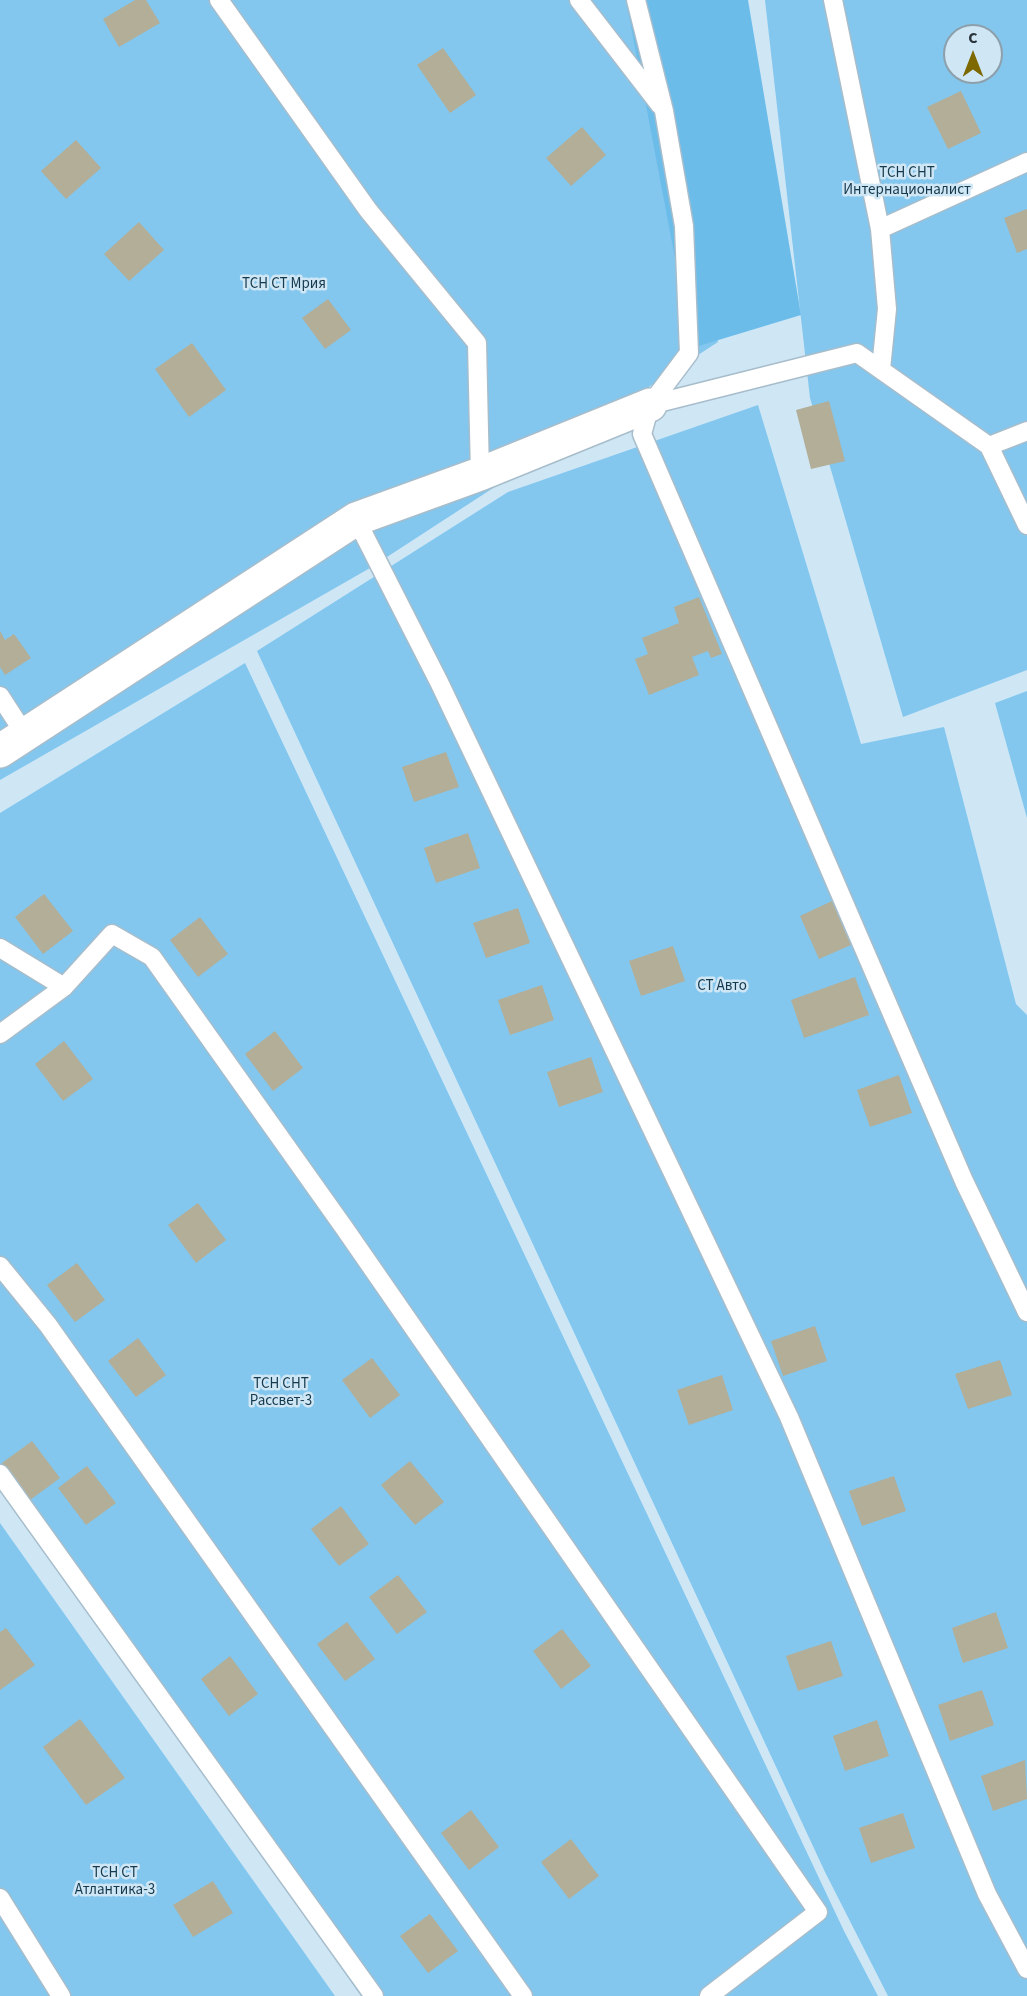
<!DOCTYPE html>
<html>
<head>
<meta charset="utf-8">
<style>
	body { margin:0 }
	#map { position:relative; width:1027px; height:1996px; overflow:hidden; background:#cfe6f5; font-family:"Source Sans 3",sans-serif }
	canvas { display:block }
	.north { position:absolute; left:943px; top:24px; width:60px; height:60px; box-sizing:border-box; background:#cfe6f5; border:2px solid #8d9faa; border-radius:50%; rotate:0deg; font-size:16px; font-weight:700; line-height:24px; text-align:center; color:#2b343a }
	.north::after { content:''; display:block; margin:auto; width:21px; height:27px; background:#7e6900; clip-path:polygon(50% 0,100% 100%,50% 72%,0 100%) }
</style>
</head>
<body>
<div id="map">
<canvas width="1027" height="1996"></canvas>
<div class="north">С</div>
</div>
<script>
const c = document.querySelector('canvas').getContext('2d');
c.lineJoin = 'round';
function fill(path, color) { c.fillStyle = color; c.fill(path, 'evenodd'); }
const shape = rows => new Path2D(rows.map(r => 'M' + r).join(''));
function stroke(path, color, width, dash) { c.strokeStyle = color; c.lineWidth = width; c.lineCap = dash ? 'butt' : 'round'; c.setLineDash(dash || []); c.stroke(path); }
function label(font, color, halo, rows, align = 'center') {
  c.font = font + ' "Source Sans 3",sans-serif'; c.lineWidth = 5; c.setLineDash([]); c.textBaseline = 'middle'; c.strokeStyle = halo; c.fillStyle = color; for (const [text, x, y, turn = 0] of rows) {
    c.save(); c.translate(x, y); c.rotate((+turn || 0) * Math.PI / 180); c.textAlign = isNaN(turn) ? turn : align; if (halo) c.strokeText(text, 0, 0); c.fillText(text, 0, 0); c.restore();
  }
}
fill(shape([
	[0,0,652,0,718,342,370,568,0,780],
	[765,0,1027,0,1027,670,903,717,810,398],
	[955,36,991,36,991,72,955,72],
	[758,405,861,744,944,727,1016,1004,1027,1015,1027,1996,888,1996,825,1872,257,651,508,492],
	[245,663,844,1931,878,1996,361,1996,0,1478,0,813],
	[1027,691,1027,818,995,703],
	[0,1523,335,1996,0,1996]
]), '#83c7ee');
fill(shape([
	[626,0,748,0,801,315,692,348]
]), '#6cbcea');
fill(shape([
	[135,0,146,0,160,23,119,47,103,19],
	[443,48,476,95,450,113,417,65],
	[961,91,981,133,948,149,927,107],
	[582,127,606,155,571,186,546,158],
	[76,140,101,168,66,199,41,171],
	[1027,209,1027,249,1017,253,1004,218],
	[139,222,164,250,129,281,104,254],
	[328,299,351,330,325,349,302,318],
	[192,343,226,390,189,417,155,369],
	[829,401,845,461,811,469,796,410],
	[699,597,722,654,711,658,708,651,692,657,699,675,649,695,635,659,648,654,642,638,679,623,674,607],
	[0,631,5,640,14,634,31,658,5,675,0,667],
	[446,752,459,787,414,802,402,767],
	[468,833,480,868,436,883,424,848],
	[44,894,73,931,43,954,15,917],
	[832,901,851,945,819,959,800,916],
	[518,908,530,943,486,958,473,923],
	[200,917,228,954,198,977,170,940],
	[673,946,685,981,641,996,629,961],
	[855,977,869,1015,804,1038,791,1000],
	[542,985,554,1020,510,1035,498,1000],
	[275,1031,303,1068,273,1091,245,1054],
	[64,1041,93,1079,63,1101,35,1064],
	[591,1057,603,1092,559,1107,547,1072],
	[899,1075,912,1113,870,1127,857,1090],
	[198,1203,226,1240,196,1263,168,1225],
	[77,1263,105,1300,75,1322,47,1285],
	[815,1326,827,1361,783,1376,771,1341],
	[138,1338,166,1375,136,1397,108,1361],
	[372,1358,400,1395,370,1418,342,1380],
	[1000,1360,1012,1395,968,1409,955,1374],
	[722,1375,733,1410,689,1425,677,1390],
	[32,1441,60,1478,30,1500,2,1463],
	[410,1461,444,1502,415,1525,381,1485],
	[87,1466,116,1503,86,1525,58,1488],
	[894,1476,906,1511,862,1526,849,1491],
	[341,1506,369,1544,339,1566,311,1529],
	[398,1575,427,1612,397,1634,369,1597],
	[996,1612,1008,1648,963,1663,952,1628],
	[347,1622,375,1659,345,1681,317,1644],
	[6,1628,35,1665,0,1690,0,1632],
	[562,1629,591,1666,561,1689,533,1651],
	[831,1641,843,1676,798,1691,786,1656],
	[230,1656,258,1694,229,1716,201,1679],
	[982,1690,994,1725,950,1741,938,1705],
	[80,1719,125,1778,86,1805,43,1747],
	[877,1720,889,1756,845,1771,833,1736],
	[1025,1760,1027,1799,993,1811,981,1776],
	[471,1810,499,1847,469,1870,441,1833],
	[903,1813,915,1848,871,1863,859,1828],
	[571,1839,599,1876,569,1899,541,1862],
	[213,1881,233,1913,193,1937,173,1905],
	[430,1914,458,1951,428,1973,400,1936]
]), '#b3ae97');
const service = shape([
	[219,0,368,210,477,343,480,474],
	[579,0,660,105],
	[636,0,664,111,684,226,689,353,650,405,642,434,964,1181,1027,1312],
	[833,0,880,229,887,309,881,369],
	[880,229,1027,162],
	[650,405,857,353,989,446,1027,525],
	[989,446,1027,431],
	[356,519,439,682,789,1417,987,1894,1027,1969],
	[0,696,24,733],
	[0,948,64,987],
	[0,1034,64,987,112,934,152,957,345,1229,818,1912,709,1996],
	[0,1266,48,1325,523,1996],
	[0,1474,374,1996],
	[0,1898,61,1996]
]);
const minor = shape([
	[0,751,356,519,480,474,650,405]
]);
stroke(service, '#a7bdcb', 21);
stroke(minor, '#a7bdcb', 36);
stroke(service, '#fff', 18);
stroke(minor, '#fff', 33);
label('15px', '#15394c', '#cfe6f5', [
	["ТСН СНТ",907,174],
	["Интернационалист",907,191],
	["ТСН СТ Мрия",284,285],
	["СТ Авто",722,987],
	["ТСН СНТ",281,1385],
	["Рассвет-3",281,1402],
	["ТСН СТ",115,1874],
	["Атлантика-3",115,1891]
]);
</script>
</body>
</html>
